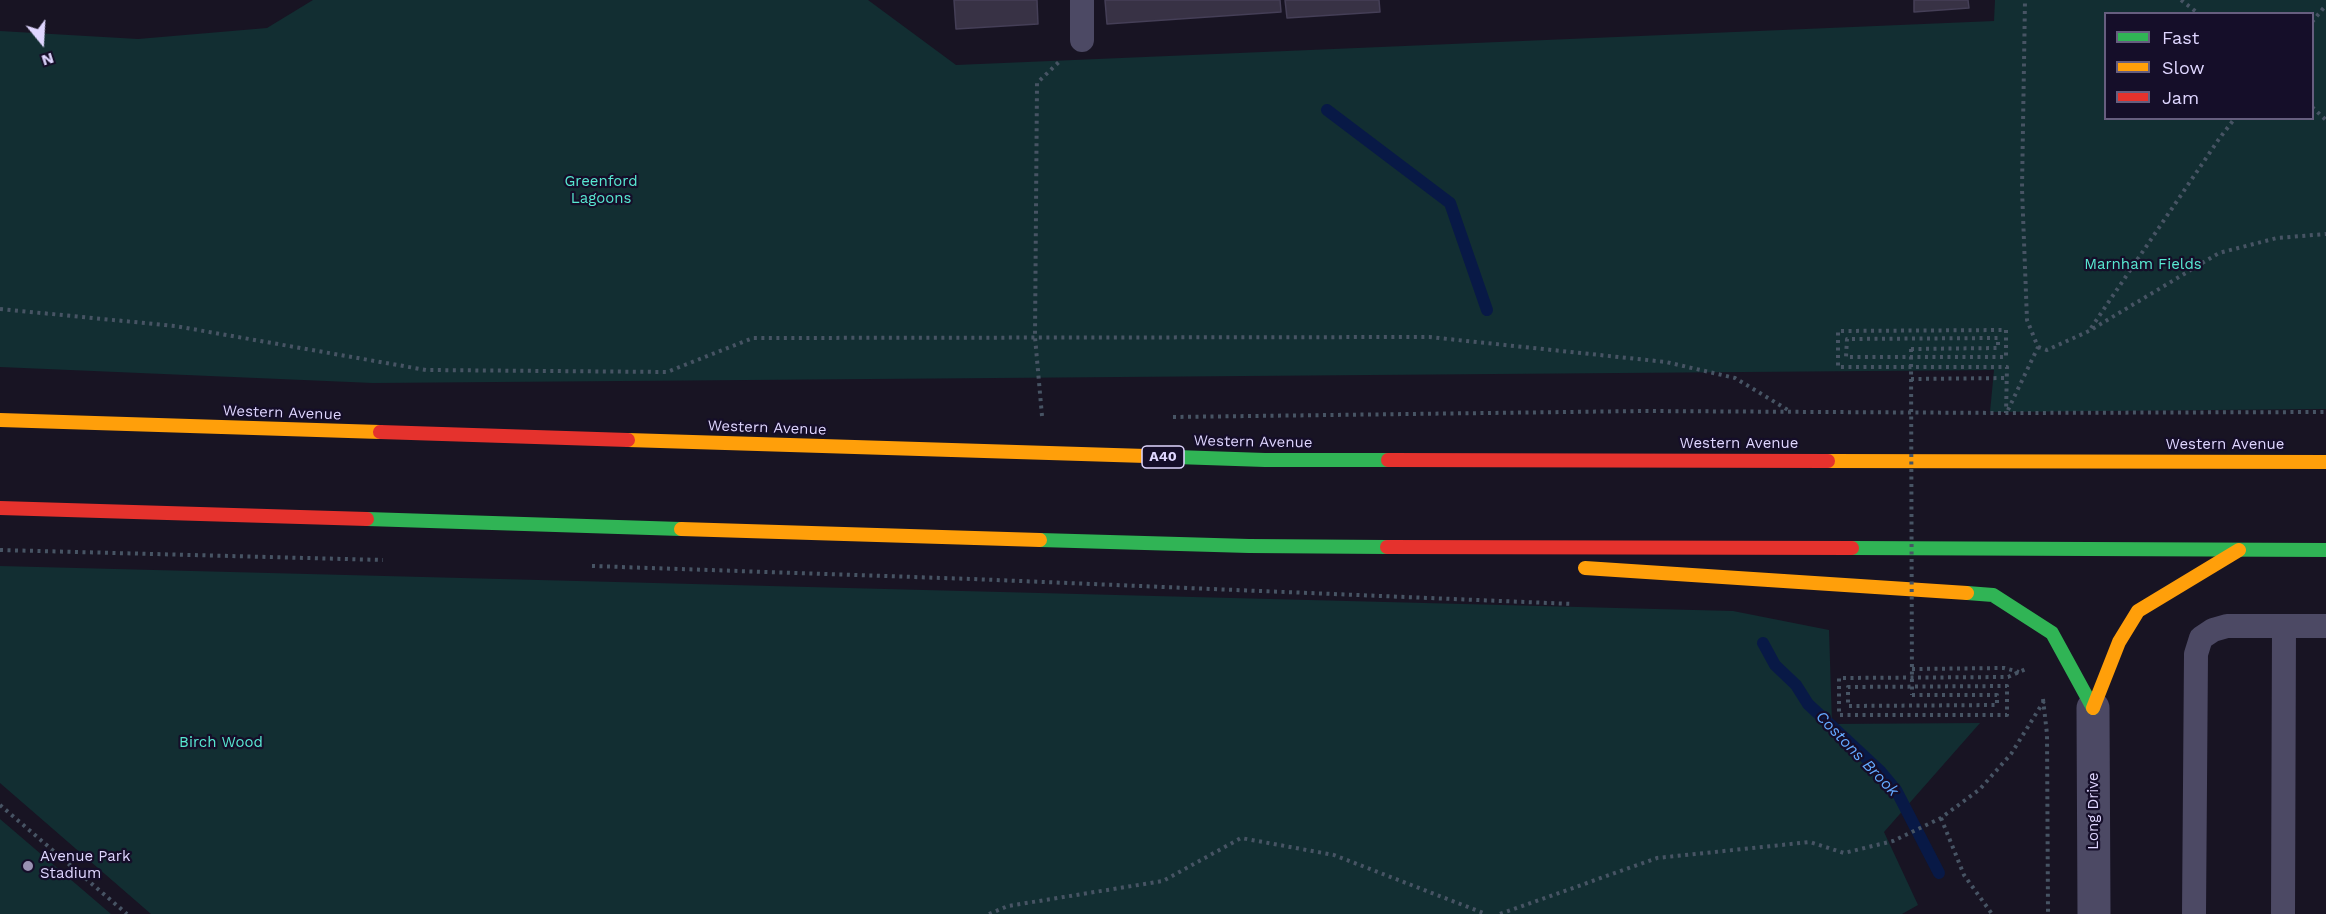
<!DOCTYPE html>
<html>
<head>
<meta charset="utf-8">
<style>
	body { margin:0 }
	#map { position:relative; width:2326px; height:914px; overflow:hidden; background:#181423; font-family:"Work Sans",sans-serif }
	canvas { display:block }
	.legend { position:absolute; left:2104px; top:12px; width:210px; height:108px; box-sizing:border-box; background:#150e29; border:2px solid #665e7f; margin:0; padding:8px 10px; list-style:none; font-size:18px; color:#dfd6ff }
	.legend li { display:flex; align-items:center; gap:12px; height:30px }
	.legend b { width:30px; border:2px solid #665e7f }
	.north { position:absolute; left:12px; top:12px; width:60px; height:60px; -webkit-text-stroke:4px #150e29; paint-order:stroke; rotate:162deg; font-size:16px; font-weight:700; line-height:24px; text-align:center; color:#dfd6ff }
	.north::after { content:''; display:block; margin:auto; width:21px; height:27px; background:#dfd6ff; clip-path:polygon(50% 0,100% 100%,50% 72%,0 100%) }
</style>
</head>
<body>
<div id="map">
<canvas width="2326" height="914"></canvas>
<ul class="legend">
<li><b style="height:8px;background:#30b455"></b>Fast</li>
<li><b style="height:8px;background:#ff9f0a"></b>Slow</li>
<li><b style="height:8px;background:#e5322d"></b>Jam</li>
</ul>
<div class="north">N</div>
</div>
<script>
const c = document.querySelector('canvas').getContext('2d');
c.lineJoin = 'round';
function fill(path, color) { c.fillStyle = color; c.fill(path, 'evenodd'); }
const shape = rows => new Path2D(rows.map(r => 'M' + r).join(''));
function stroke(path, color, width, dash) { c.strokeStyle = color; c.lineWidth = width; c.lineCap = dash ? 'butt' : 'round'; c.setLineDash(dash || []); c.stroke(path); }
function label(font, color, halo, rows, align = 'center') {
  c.font = font + ' "Work Sans",sans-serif'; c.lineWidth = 4.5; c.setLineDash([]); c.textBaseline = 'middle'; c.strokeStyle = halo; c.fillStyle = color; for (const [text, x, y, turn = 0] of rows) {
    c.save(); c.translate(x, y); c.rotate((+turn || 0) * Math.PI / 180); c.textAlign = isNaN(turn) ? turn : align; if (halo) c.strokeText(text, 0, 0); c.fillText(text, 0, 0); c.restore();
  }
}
fill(shape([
	[313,0,868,0,956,65,1994,21,1995,0,2326,0,2326,409,1990,412,1994,370,373,383,0,367,0,31,138,39,267,28],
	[2106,14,2312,14,2312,118,2106,118],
	[0,566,1733,611,1829,630,1832,724,1980,723,1884,832,1918,905,1902,914,151,914,0,783],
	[0,819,111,914,0,914]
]), '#122e32');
stroke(shape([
	[1327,110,1450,203,1487,310],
	[1763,643,1775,665,1796,685,1808,704,1881,772,1896,790,1939,873]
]), '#081946', 12);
const building = shape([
	[954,0,1037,0,1038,24,956,29,954,0],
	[1105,0,1280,0,1281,12,1107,24,1105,0],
	[1285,0,1379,0,1380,12,1287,18,1285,0],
	[1914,0,1968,0,1969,8,1914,12,1914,0]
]);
fill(building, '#383245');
stroke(building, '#453f57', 1.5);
stroke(shape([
	[2181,0,2199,14],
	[2312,22,2326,5],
	[2312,107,2326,120],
	[0,309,175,326,426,370,667,372,753,338,1429,337,1666,362,1735,378,1788,410],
	[2091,328,2219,139,2235,118],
	[2038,347,2047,350,2089,331,2219,253,2277,238,2326,234],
	[1911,349,1998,348,1998,338,1847,339,1846,357,2006,357,2006,330,1838,331,1838,367,2007,367,2006,413],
	[1911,379,2007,378],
	[2008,410,2038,347,2027,320,2022,189,2025,0],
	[1042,416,1035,337,1037,83,1060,61],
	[1173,417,1644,411,2006,413,2326,412],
	[0,550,383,560],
	[592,566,972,579,1573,604],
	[1912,669,2004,668,2019,672],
	[1912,695,1997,695,1997,705,1848,706,1848,687,2007,686,2007,715,1839,715,1839,678,2008,677,2028,668],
	[2043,699,2047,734,2048,914],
	[0,805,127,914],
	[1941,818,1964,875,1992,914],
	[989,914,1008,906,1163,881,1241,838,1334,855,1486,914],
	[1500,914,1657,858,1810,842,1844,853,1893,841,1941,818,1980,789,2011,754,2044,701]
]), '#475464', 4, [3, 4.5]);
stroke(shape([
	[1082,40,1082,0],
	[2194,914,2196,654,2201,638,2213,630,2227,626,2326,626],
	[2283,914,2284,626]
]), '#4c4964', 24);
stroke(shape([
	[2093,708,2094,914]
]), '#4c4964', 33);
stroke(shape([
	[1146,456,1265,460,1388,460],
	[367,519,681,529],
	[1040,540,1249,546,1387,547],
	[1852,548,2326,550],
	[1967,593,1993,595,2052,633,2093,708]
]), '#30b455', 14);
stroke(shape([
	[0,420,380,432],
	[628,440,1146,456],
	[1828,461,2326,462],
	[681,529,1040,540],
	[1585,568,1967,593],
	[2093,708,2119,642,2138,611,2239,550]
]), '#ff9f0a', 14);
stroke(shape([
	[380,432,628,440],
	[1388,460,1828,461],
	[0,508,367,519],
	[1387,547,1852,548]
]), '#e5322d', 14);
stroke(shape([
	[1911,349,1912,695]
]), '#475464', 4, [3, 4.5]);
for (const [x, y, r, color] of [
	[28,866,6,"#9992b2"]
]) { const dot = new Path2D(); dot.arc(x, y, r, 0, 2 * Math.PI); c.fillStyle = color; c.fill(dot); stroke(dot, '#150e29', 2); }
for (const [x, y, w] of [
	[1163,457,42]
]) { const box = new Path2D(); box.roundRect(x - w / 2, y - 11, w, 22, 4.5); c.fillStyle = '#150e29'; c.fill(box); stroke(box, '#dfd6ff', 1.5); }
label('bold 14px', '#dfd6ff', null, [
	["A40",1163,457]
]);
label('15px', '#58e9d2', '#150e29', [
	["Greenford",601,182],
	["Lagoons",601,199],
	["Marnham Fields",2143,265],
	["Birch Wood",221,743]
]);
label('15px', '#dfd6ff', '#150e29', [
	["Western Avenue",282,413,2],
	["Western Avenue",767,428,2],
	["Western Avenue",1253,442,1],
	["Western Avenue",1739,444],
	["Western Avenue",2225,445],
	["Long Drive",2094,811,-90]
]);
label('15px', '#dfd6ff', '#150e29', [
	["Avenue Park",40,857],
	["Stadium",40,874]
], 'left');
label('italic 16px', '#64a9ff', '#150e29', [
	["Costons Brook",1857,754,46]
]);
</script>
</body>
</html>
